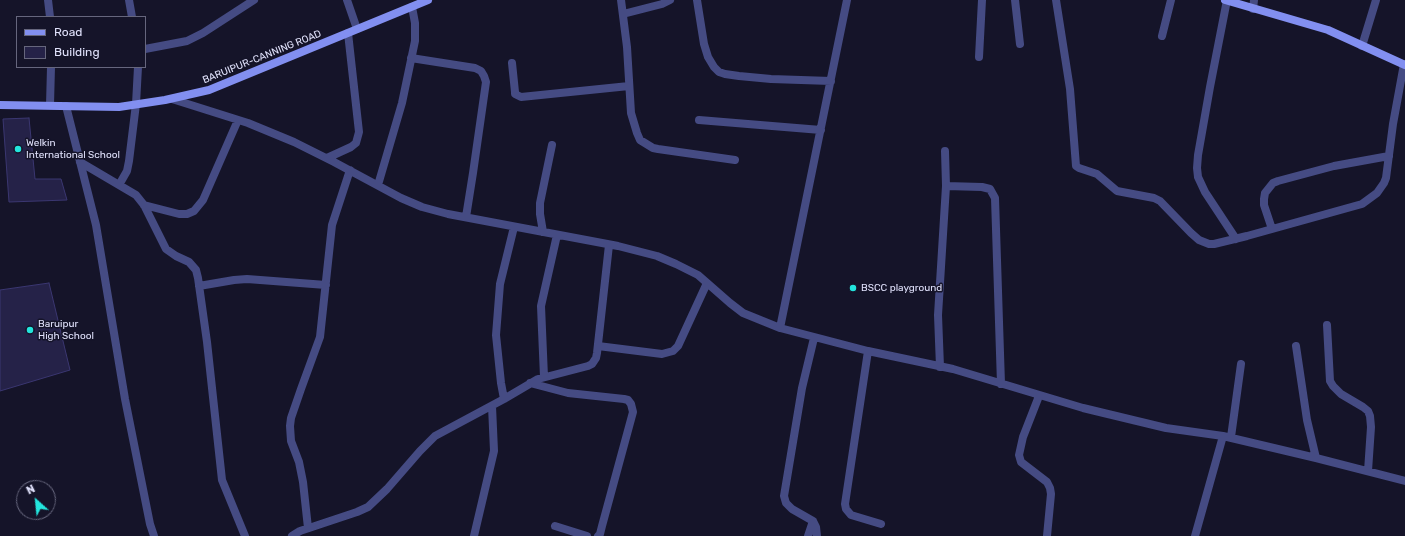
<!DOCTYPE html>
<html>
<head>
<meta charset="utf-8">
<style>
  body { margin:0 }
  #map { position:relative; width:1405px; height:536px; overflow:hidden; background:#151429; font-family:Rubik,sans-serif }
  canvas { display:block }
  .legend { position:absolute; left:16px; top:16px; width:130px; height:52px; box-sizing:border-box; background:#151429; border:1px solid #66667d; margin:0; padding:5px 7px; list-style:none; font-size:12px; color:#e0e1fb }
  .legend li { display:flex; align-items:center; gap:8px; height:20px }
  .legend b { width:20px; border:1px solid #66667d }
  .north { position:absolute; left:16px; top:480px; width:40px; height:40px; box-sizing:border-box; background:#151429; border:1px solid #66667d; border-radius:50%; rotate:333deg; font-size:11px; font-weight:700; line-height:16px; text-align:center; color:#e0e1fb }
  .north::after { content:''; display:block; margin:auto; width:14px; height:18px; background:#23e5dd; clip-path:polygon(50% 0,100% 100%,50% 72%,0 100%) }
</style>
</head>
<body>
<div id="map">
<canvas width="1405" height="536"></canvas>
<ul class="legend">
<li><b style="height:5px;background:#828ff0"></b>Road</li>
<li><b style="height:11px;background:#252248"></b>Building</li>
</ul>
<div class="north">N</div>
</div>
<script>
const g = document.querySelector('canvas').getContext('2d');
g.lineJoin = 'round';
function fill(path, color) {
  g.fillStyle = color;
  g.fill(path, 'evenodd');
}
function toPath(rows) {
  const path = new Path2D();
  for (const r of rows) {
    path.moveTo(r[0], r[1]);
    for (let i = 2; i < r.length; i += 2) path.lineTo(r[i], r[i + 1]);
  }
  return path;
}
function strokePath(path, color, width, dash) {
  g.strokeStyle = color;
  g.lineWidth = width;
  g.lineCap = dash ? 'butt' : 'round';
  g.setLineDash(dash || []);
  g.stroke(path);
}
function write(font, color, halo, rows, align = 'center') {
  g.font = font + ' Rubik,sans-serif';
  g.lineWidth = 3;
  g.setLineDash([]);
  g.textBaseline = 'middle';
  g.strokeStyle = halo;
  g.fillStyle = color;
  for (const [text, x, y, turn = 0] of rows) {
    g.save();
    g.translate(x, y);
    g.rotate((+turn || 0) * Math.PI / 180);
    g.textAlign = isNaN(turn) ? turn : align;
    if (halo) g.strokeText(text, 0, 0);
    g.fillText(text, 0, 0);
    g.restore();
  }
}
const building = toPath([
  [29,118,35,179,61,179,67,200,9,202,3,119,29,118],
  [49,283,70,370,0,391,0,290,49,283]
]);
fill(building, '#252248');
strokePath(building, '#3b3771', 1);
strokePath(toPath([
  [48,0,50,17],
  [129,0,132,17],
  [347,0,357,29],
  [621,0,627,47,631,113,637,133,640,140,653,148,658,149,735,160],
  [697,0,704,44,708,57,714,67,719,72,725,74,739,76,771,79,831,81],
  [1015,0,1020,44],
  [1056,0,1070,89,1076,166,1079,168,1097,174,1117,191,1154,198,1160,201,1191,233,1199,240,1209,244,1214,244,1247,236,1362,204,1377,193,1384,183,1386,178,1393,124,1404,64],
  [1227,0,1210,87,1198,155,1197,168,1198,177,1205,192,1236,239],
  [1253,9,1254,0],
  [623,14,662,4,670,0],
  [1162,36,1171,0],
  [1362,46,1376,0],
  [145,49,187,41,203,33,254,0],
  [979,57,982,0],
  [411,58,475,68,481,71,484,76,486,82,473,173,466,217],
  [512,63,515,92,515,94,521,97,629,86],
  [172,99,248,123,294,142,334,162,401,198,422,207,448,214,618,246,657,256,676,264,698,275,730,303,743,313,780,328,868,351,953,369,1083,408,1166,428,1223,436,1316,458,1405,481],
  [50,105,51,67],
  [66,106,96,225,125,399,150,524,154,536],
  [699,120,821,130],
  [327,158,351,147,356,143,359,132,348,33],
  [80,162,136,195,144,205,166,249,176,256,189,262,196,270,198,278,207,342,222,480,245,536],
  [119,185,127,171,129,161,136,104,138,67],
  [378,185,402,103,415,41,415,23,412,7],
  [946,186,982,187,990,189,995,198,1001,384],
  [144,205,179,214,187,214,194,211,203,200,238,120],
  [1272,229,1264,205,1264,199,1265,193,1273,183,1278,181,1334,166,1389,156],
  [543,232,540,214,540,203,552,145],
  [199,286,234,280,247,279,326,285],
  [1327,325,1330,381,1333,386,1341,394,1363,407,1368,411,1370,416,1371,427,1368,471],
  [780,328,847,0],
  [814,338,802,388,784,496,786,503,792,509,813,521,816,527,817,536],
  [598,346,662,354,673,351,678,346,707,283],
  [1296,346,1307,420,1316,458],
  [868,351,845,504,846,509,851,515,881,524],
  [940,367,938,315,946,186,945,151],
  [544,377,541,306,557,235],
  [530,383,568,393,624,399,628,400,631,404,633,412,602,526,600,534,598,536],
  [1039,396,1023,437,1019,455,1021,462,1047,482,1050,488,1051,494,1047,536],
  [504,399,501,383,496,335,500,284,514,227],
  [1231,437,1241,364],
  [555,526,587,536],
  [308,528,303,482,299,462,291,441,290,426,291,418,301,389,320,337,332,225,350,170],
  [292,536,300,531,357,512,368,507,387,489,420,451,435,436,504,399,538,379,588,366,592,364,596,358,597,353,609,245],
  [474,536,494,451,492,406],
  [808,536,813,521],
  [1195,536,1223,436]
]), '#454b83', 8);
strokePath(toPath([
  [1225,0,1328,30,1405,65],
  [0,105,119,107,165,100,209,90,428,0]
]), '#828ff0', 8);
for (const [x, y, r, color] of [
  [18,149,4,"#23e5dd"],
  [853,288,4,"#23e5dd"],
  [30,330,4,"#23e5dd"]
]) {
  const dot = new Path2D();
  dot.arc(x, y, r, 0, 2 * Math.PI);
  g.fillStyle = color;
  g.fill(dot);
  strokePath(dot, '#151429', 1.5);
}
write('10px', '#e0e1fb', '#151429', [
  ["BARUIPUR-CANNING ROAD",262,57,-22]
]);
write('10px', '#e0e1fb', '#151429', [
  ["Welkin",26,143],
  ["International School",26,155],
  ["BSCC playground",861,288],
  ["Baruipur",38,324],
  ["High School",38,336]
], 'left');
</script>
</body>
</html>
